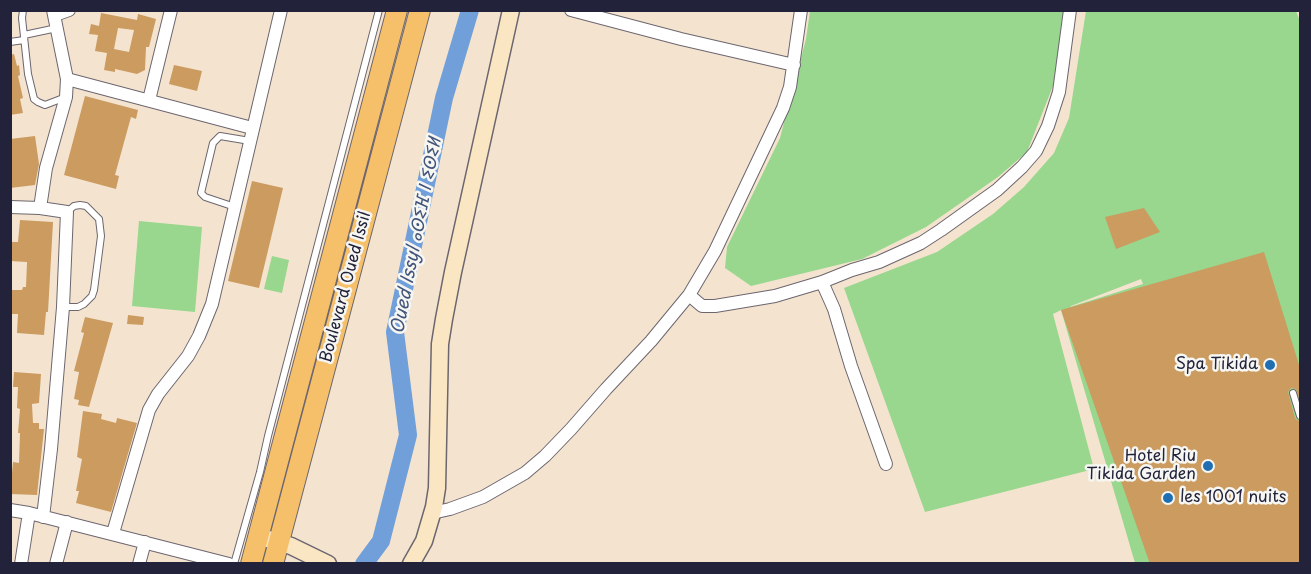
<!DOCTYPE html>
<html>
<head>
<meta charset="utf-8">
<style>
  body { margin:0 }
  #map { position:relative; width:1311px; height:574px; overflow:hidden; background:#f4e4cf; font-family:"Playpen Sans",sans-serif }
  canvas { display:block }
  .frame { position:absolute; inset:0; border:12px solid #22223b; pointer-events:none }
</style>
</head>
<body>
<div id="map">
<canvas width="1311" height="574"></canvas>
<div class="frame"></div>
</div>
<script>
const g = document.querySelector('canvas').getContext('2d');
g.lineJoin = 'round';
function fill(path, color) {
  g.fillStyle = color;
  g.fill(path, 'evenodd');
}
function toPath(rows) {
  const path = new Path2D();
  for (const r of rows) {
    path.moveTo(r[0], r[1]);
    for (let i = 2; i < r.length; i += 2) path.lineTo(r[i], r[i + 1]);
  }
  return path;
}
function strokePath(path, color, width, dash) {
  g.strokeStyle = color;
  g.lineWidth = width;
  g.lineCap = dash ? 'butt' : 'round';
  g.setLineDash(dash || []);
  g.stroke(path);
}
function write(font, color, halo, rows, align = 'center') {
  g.font = font + ' "Playpen Sans","Noto Sans Tifinagh",sans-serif';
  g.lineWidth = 5;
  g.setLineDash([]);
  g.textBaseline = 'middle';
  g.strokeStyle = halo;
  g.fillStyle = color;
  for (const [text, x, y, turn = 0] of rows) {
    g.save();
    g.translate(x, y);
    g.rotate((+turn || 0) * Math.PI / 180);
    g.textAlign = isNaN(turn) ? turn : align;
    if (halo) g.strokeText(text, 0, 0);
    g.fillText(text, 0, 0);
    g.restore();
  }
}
fill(toPath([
  [810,11,1064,11,1053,86,1027,152,998,177,926,227,862,259,751,286,725,268,727,247,780,138,806,39],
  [1086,11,1296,11,1300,21,1300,563,1135,563,1061,310,1053,314,1094,469,925,512,844,288,937,252,993,214,1024,187,1054,153,1069,118],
  [1141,279,1143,284,1070,307,1071,306],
  [139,221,202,227,195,312,132,306],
  [272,256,289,260,282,293,264,289]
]), '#98d78d');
strokePath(toPath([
  [364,564,381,541,408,435,395,332,444,98,470,10]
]), '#719fda', 18);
fill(toPath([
  [101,13,137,20,138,14,156,19,149,47,146,47,145,70,137,74,115,69,115,72,104,70,107,53,95,51,98,35,89,34,91,24,99,26],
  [118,28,134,30,129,52,114,49],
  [14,54,17,66,19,65,20,75,18,76,23,98,20,99,23,113,10,115,10,55],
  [174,65,202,71,197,91,169,84],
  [85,96,138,110,136,119,131,117,115,175,119,176,116,189,64,175],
  [35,136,39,164,35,185,10,188,10,139],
  [252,181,283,188,259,288,228,281],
  [1144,208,1160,232,1116,249,1105,217],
  [20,220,53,222,48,312,46,312,44,335,17,333,18,314,10,314,10,290,22,290,23,287,26,287,27,262,10,261,10,242,18,242],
  [1264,252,1300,368,1300,400,1296,389,1291,388,1288,392,1295,418,1297,420,1300,421,1300,564,1150,564,1061,310],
  [128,315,144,317,143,325,127,324],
  [85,317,113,323,89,407,78,405,79,400,74,399,79,372,74,371,84,333,81,332],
  [14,372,41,374,39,403,32,404,33,423,39,423,39,429,44,429,37,495,10,494,10,473,12,473,13,462,19,463,20,433,18,433,20,409,17,408,18,387,13,387],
  [83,411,102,414,101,419,116,423,117,418,137,423,111,512,76,503,79,491,76,491,82,459,77,457]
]), '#cb9b60');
const lane = toPath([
  [23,10,22,18,28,74,34,99,38,102,45,105,66,97],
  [24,35,57,28],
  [10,42,24,40],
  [235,207,205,197,201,193,213,143,220,136,250,141],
  [63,307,78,307,84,304,92,296,94,290,101,236,99,219,86,206,80,205,74,206,67,212],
  [1293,393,1300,416],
  [234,564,260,472,268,436,379,10]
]);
const street = toPath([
  [571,10,681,39,794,65],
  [55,15,69,10],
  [67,79,252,128],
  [149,100,171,10],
  [10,207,40,208,67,212,63,307,51,449,43,517],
  [40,208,46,168,66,97,67,79,53,10],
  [822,282,834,309,851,366,886,464],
  [689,295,702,306,715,306,775,296,822,282,852,270,879,262,921,243,941,230,997,190,1022,167,1036,151,1048,126,1059,92,1070,10],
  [10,510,29,513,229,564],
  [432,513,450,509,483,497,525,473,545,456,571,429,606,389,651,341,689,295,715,251,783,108,790,87,801,10],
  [113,533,149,410,158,394,188,356,199,336,212,304,281,10],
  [21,564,29,513],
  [56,564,67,522],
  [139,564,145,542]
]);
const secondary = toPath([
  [268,539,291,546,328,564],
  [411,564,424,541,434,507,437,488,440,344,444,319,453,272,511,10]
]);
const primary = toPath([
  [251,564,397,10],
  [273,564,420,10]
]);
strokePath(lane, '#6c666f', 8);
strokePath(street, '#6c666f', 14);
strokePath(secondary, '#6c666f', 19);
strokePath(primary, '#6c666f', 22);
strokePath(lane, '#fff', 6);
strokePath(street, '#fff', 12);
strokePath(secondary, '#fbe6c4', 16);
strokePath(primary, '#f6c06b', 20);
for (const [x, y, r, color] of [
  [1270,365,6,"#1f6fb2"],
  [1208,466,6,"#1f6fb2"],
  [1168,498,6,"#1f6fb2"]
]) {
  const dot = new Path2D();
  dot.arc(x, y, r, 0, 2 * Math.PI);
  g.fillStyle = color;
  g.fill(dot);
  strokePath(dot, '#f6f6f2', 2);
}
write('16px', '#22223b', '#f6f6f2', [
  ["Boulevard Oued Issil",346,287,-75]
]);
write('16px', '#22223b', '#f6f6f2', [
  ["Spa Tikida",1258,365],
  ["Hotel Riu",1196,457],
  ["Tikida Garden",1196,475],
  ["les 1001 nuits",1180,498,"left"]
], 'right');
write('italic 18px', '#42547b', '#f6f6f2', [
  ["Oued Issyl ⴰⵙⵉⴼ ⵏ ⵉⵙⵉⵍ",417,236,-79]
]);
</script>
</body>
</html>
